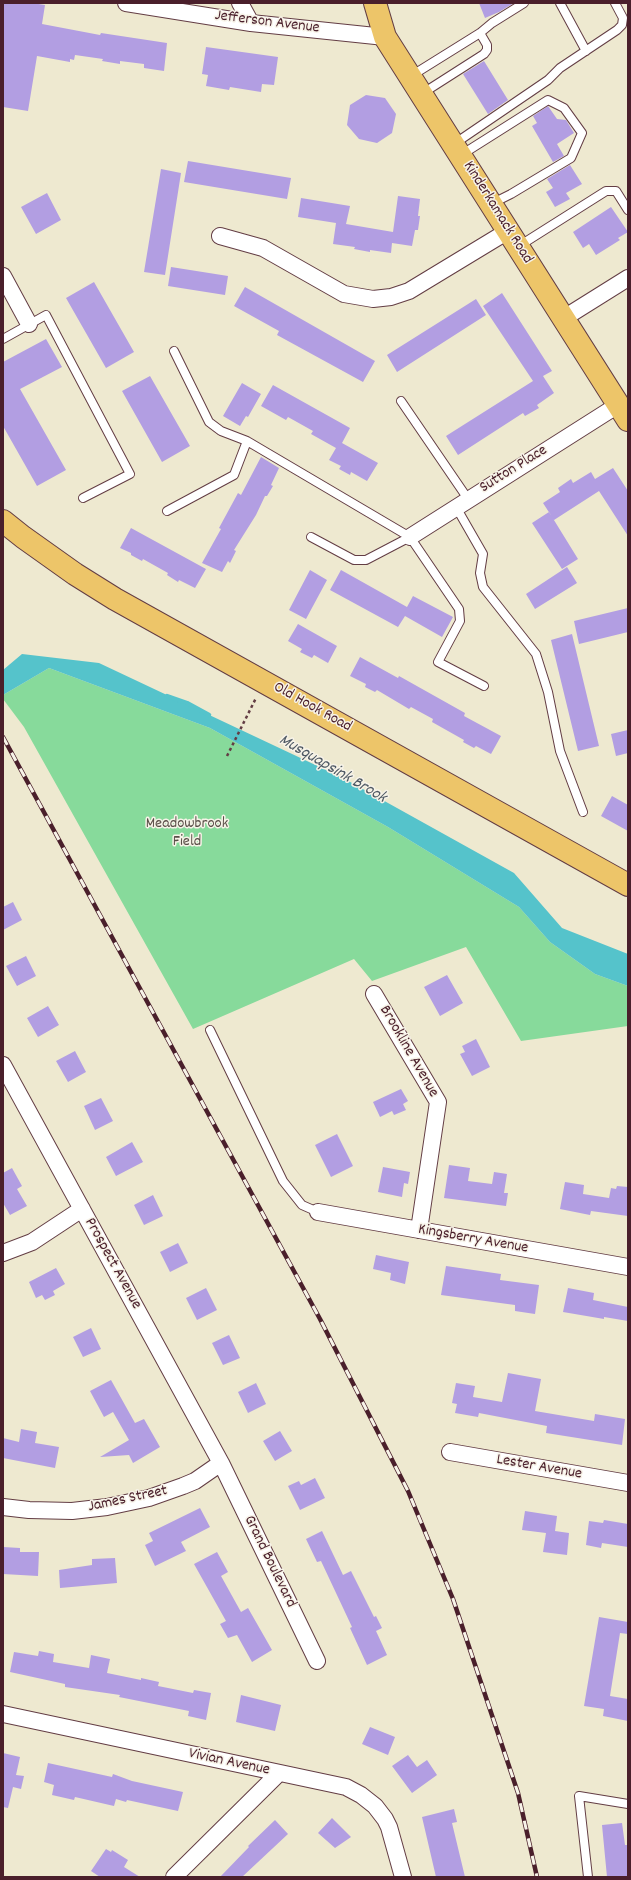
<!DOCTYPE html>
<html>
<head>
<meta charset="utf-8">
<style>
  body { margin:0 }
  #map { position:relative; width:631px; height:1880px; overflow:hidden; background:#eee9d0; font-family:Dekko,sans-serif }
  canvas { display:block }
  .frame { position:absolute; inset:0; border:4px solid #4a1f2b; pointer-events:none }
</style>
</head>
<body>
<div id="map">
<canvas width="631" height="1880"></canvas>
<div class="frame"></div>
</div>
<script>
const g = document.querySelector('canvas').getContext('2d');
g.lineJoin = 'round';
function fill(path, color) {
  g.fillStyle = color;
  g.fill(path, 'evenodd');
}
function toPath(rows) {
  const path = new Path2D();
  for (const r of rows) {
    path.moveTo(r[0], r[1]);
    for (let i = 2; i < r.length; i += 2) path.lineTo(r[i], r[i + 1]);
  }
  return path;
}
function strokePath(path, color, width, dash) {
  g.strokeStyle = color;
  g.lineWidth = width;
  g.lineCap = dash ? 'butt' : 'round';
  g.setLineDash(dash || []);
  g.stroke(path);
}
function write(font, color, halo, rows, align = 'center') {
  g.font = font + ' Dekko,sans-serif';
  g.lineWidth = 3;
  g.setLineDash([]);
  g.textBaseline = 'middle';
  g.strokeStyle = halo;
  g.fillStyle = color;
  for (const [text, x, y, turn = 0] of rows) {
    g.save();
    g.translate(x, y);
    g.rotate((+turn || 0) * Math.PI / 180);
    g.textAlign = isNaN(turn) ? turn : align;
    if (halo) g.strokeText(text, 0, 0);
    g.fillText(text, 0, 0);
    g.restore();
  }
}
fill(toPath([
  [49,668,210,728,388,827,519,907,550,942,595,974,628,986,628,1026,521,1041,466,947,372,981,354,959,193,1029,24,727,3,699,3,695]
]), '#87da9b');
fill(toPath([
  [22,654,99,663,343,778,514,873,562,928,628,954,628,986,595,974,550,942,519,907,388,827,210,728,49,668,3,695,3,670]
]), '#55c3cb');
strokePath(toPath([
  [167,696,187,703,209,715]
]), '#55c3cb', 4.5);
fill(toPath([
  [3,3,32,3,45,5,42,24,100,35,101,33,167,43,164,71,144,68,144,64,120,61,120,64,102,61,103,59,75,55,74,60,70,59,70,62,37,56,28,111,3,107],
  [479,3,514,3,499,12,485,18],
  [206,47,278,57,274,85,262,84,261,92,230,87,229,90,206,86,208,75,202,74],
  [484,61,508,100,488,114,463,74],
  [366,95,385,98,396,114,392,133,377,143,359,139,347,125,350,105],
  [548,106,557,119,566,120,574,133,557,144,564,156,553,162,532,126,537,123,533,116],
  [188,161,291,178,287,199,184,182],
  [570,165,582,184,566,193,570,199,555,207,546,192,553,188,547,179],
  [161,169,181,173,165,275,144,272],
  [47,193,61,220,36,234,21,207],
  [398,196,420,199,418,216,420,216,418,230,415,230,412,246,392,243,391,253,370,250,370,252,354,249,355,247,333,244,336,223,298,217,301,198,350,206,346,224,393,232],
  [611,207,628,232,618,238,620,240,596,255,589,244,583,248,573,232],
  [171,267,228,276,225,295,168,286],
  [94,282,134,352,106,368,66,298],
  [245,287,375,361,363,382,277,335,279,331,234,306],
  [502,293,552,371,543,376,554,393,537,405,539,408,525,416,523,413,458,455,446,436,533,381,483,306],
  [476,299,486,315,397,372,387,355],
  [46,339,62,367,20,389,66,470,37,486,3,426,3,362],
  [150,376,190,446,162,462,122,391],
  [242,383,261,394,248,417,246,416,240,426,223,416],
  [273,385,350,428,342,443,378,463,367,481,351,472,350,475,339,469,341,466,329,460,336,448,311,434,313,431,288,417,286,420,261,406],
  [261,457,279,468,271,485,273,486,267,496,265,496,256,515,234,550,236,551,230,563,228,561,222,572,202,563,221,529,219,528,238,493,241,495],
  [613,468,628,491,628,536,599,491,554,520,543,503,560,492,558,488,571,479,573,483,591,472,595,479],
  [549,512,578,559,562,569,532,523],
  [131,528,206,569,195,588,179,580,178,582,167,575,168,573,143,559,142,561,131,555,131,553,120,548],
  [567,567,577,583,535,609,526,594],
  [310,570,327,580,306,619,289,610],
  [341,570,407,607,413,596,453,617,442,637,405,616,398,627,330,590],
  [628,608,628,632,579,644,574,621],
  [298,624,337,646,328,663,314,655,312,658,300,652,302,649,288,641],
  [572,634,599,746,578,751,551,640],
  [360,657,398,678,399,676,465,713,464,716,501,736,491,754,476,746,474,748,463,742,464,740,432,722,433,719,411,707,409,709,377,690,375,692,365,687,366,684,350,676],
  [628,730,628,753,616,756,611,734],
  [612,796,628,805,628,831,601,816],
  [13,902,22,920,3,930,3,907],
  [26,956,36,976,17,986,6,966],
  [447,975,463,1003,440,1016,424,987],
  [48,1006,59,1025,38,1037,27,1018],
  [476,1039,490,1067,472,1076,460,1054,465,1052,462,1046],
  [75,1051,86,1072,68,1082,56,1061],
  [401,1089,408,1101,403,1104,406,1110,394,1115,392,1111,380,1117,373,1102],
  [101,1098,113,1121,95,1130,84,1106],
  [337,1134,353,1166,331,1177,315,1145],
  [132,1142,143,1162,116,1176,106,1157],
  [449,1165,470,1168,468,1181,492,1184,494,1172,507,1174,504,1193,508,1193,506,1206,444,1198],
  [383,1167,410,1172,408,1184,404,1183,402,1197,378,1192],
  [12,1168,22,1186,17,1189,27,1206,10,1215,3,1203,3,1173],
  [565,1182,584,1185,583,1194,609,1198,611,1188,616,1189,617,1186,628,1187,628,1216,591,1211,590,1215,560,1209],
  [153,1195,163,1216,144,1225,134,1205],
  [178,1243,188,1263,170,1272,160,1252],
  [376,1255,409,1262,405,1284,390,1280,391,1273,373,1269],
  [446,1266,501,1274,500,1280,539,1285,535,1314,515,1311,515,1305,441,1295],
  [56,1268,65,1284,53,1291,55,1295,45,1300,42,1295,36,1298,29,1282],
  [206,1288,217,1310,197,1320,186,1298],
  [568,1288,594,1293,593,1300,628,1307,628,1321,604,1317,604,1319,563,1312],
  [91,1328,101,1349,83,1357,73,1337],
  [229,1335,240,1358,223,1365,212,1343],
  [508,1373,541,1379,535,1411,594,1421,595,1414,625,1419,622,1445,546,1433,547,1426,479,1413,478,1417,455,1413,457,1404,452,1403,456,1383,475,1386,473,1397,502,1402],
  [111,1380,135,1423,144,1419,160,1447,133,1463,129,1455,100,1457,129,1440,113,1412,104,1417,90,1391],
  [256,1383,266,1404,248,1413,238,1392],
  [21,1429,37,1432,35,1443,59,1447,55,1468,3,1458,3,1438,19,1442],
  [280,1431,292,1451,275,1461,263,1441],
  [315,1478,325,1498,300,1510,288,1486,299,1481,301,1485],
  [200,1508,210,1527,181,1542,186,1551,155,1566,145,1545,153,1541,149,1533],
  [525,1511,557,1516,555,1531,569,1533,567,1555,543,1552,546,1533,522,1530],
  [604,1520,628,1524,628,1547,602,1543,601,1548,586,1545,589,1521,603,1523],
  [322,1531,343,1575,351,1571,374,1617,376,1616,382,1628,376,1631,387,1655,367,1665,350,1628,352,1627,321,1561,317,1562,306,1539],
  [3,1547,20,1548,20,1552,39,1552,38,1576,3,1574],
  [217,1552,228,1572,221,1576,241,1612,248,1608,272,1650,252,1662,237,1635,228,1638,220,1624,226,1621,194,1564],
  [115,1558,117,1583,60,1588,59,1570,92,1565,92,1559],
  [599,1617,628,1622,628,1634,620,1633,610,1696,628,1699,628,1721,603,1716,604,1709,584,1706],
  [39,1651,54,1654,53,1662,89,1668,91,1655,110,1659,107,1673,141,1680,141,1678,159,1682,158,1686,193,1693,194,1690,211,1693,206,1720,188,1716,189,1711,119,1697,120,1695,65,1687,65,1684,10,1672,14,1652,38,1656],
  [241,1695,281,1705,275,1731,236,1722],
  [370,1727,395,1737,388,1755,362,1744],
  [3,1753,20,1757,16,1775,24,1776,21,1789,13,1787,8,1808,3,1807],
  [408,1755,417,1767,427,1760,437,1775,412,1793,392,1766],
  [48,1763,112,1777,113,1774,132,1781,183,1792,178,1811,127,1800,126,1802,116,1799,114,1806,75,1797,74,1800,52,1795,54,1785,44,1782],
  [454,1809,457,1822,452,1823,465,1877,436,1877,422,1817],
  [332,1818,351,1837,335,1848,318,1833],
  [275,1820,288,1834,242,1877,220,1877,249,1847,248,1846],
  [622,1823,625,1845,628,1845,628,1877,607,1877,602,1825],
  [106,1849,111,1852,112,1850,128,1860,124,1867,140,1877,100,1877,91,1871]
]), '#b29ee2');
const service = toPath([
  [560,3,586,51],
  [411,76,480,33,492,23,524,3],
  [423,93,484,54,487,50,487,45,480,33],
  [454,144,548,80,560,68,617,30,622,25,623,18,615,3],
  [461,155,548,100,564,108,582,133,571,158,511,194,491,204],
  [519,246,606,191,616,191,628,210],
  [3,339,46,315,130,474,83,498],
  [174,351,209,422,221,431,247,441,410,537,459,609,460,621,438,662,484,686],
  [401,401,468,499],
  [456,507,483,554,480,573,483,587,536,654,548,692,560,751,583,812],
  [167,511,234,475,247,441],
  [311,537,354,560,366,560,410,537],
  [210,1030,283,1181,302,1205,318,1212],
  [588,1877,579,1796,628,1804]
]);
const minor = toPath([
  [126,3,251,23,385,37],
  [240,3,251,23],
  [220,236,263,248,344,294,373,299,391,297,409,291,508,231],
  [3,276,29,324],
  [564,318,628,278],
  [410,537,618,405],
  [374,994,438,1102,419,1230],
  [3,1065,221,1463,317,1661],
  [318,1212,628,1267],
  [3,1253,32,1242,82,1209],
  [450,1452,628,1483],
  [3,1507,29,1510,72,1511,107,1507,149,1498,183,1486,195,1481,221,1463],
  [3,1714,346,1787,361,1795,375,1806,385,1819,389,1827,403,1877],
  [174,1877,279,1773]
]);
const primary = toPath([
  [375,3,385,37,628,420],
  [3,521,23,537,75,574,115,599,628,885]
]);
strokePath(service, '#633d44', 10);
strokePath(minor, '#633d44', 18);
strokePath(primary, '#633d44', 24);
strokePath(toPath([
  [227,756,256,698]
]), '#633d44', 2.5, [3, 3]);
strokePath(service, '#fff', 8);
strokePath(minor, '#fff', 16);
strokePath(primary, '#edc569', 22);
const rail = toPath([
  [3,737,320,1319,408,1491,453,1599,518,1793,537,1877]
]);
strokePath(rail, '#4a1f2b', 4.5);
strokePath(rail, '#f7f3e8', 3, [9]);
write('16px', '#4a1f2b', '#f7f3e8', [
  ["Jefferson Avenue",267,23,7],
  ["Kinderkamack Road",497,213,58],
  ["Sutton Place",514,470,-32],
  ["Old Hook Road",312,708,29],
  ["Brookline Avenue",408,1052,60],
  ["Kingsberry Avenue",473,1240,10],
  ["Prospect Avenue",112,1264,61],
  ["Lester Avenue",539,1468,10],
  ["James Street",128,1500,-12],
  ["Grand Boulevard",269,1562,64],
  ["Vivian Avenue",229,1763,12]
]);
write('16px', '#594e47', '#f7f3e8', [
  ["Meadowbrook",187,825],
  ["Field",187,843]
]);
write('italic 17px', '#4e5863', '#f7f3e8', [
  ["Musquapsink Brook",332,770,30]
]);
</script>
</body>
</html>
